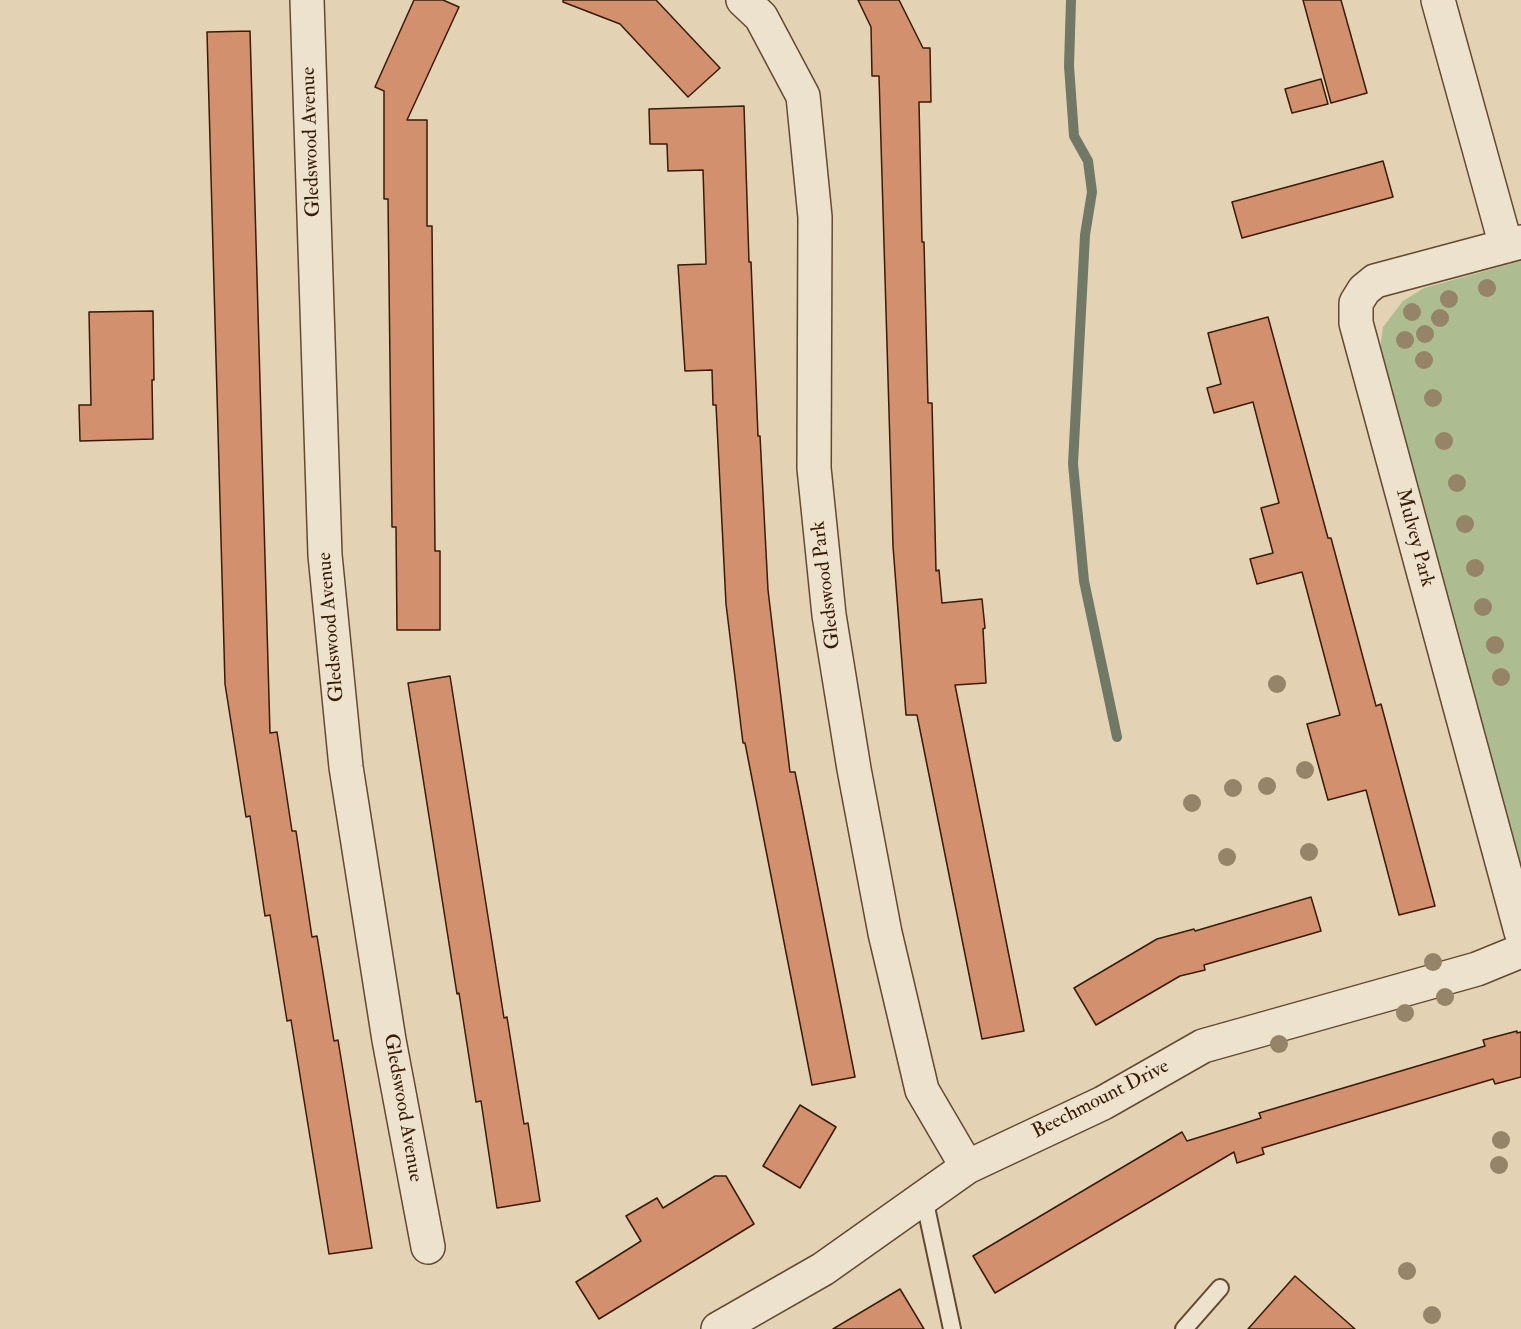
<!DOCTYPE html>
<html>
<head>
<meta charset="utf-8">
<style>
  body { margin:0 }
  canvas { display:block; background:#e3d2b3 }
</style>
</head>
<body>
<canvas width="1521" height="1329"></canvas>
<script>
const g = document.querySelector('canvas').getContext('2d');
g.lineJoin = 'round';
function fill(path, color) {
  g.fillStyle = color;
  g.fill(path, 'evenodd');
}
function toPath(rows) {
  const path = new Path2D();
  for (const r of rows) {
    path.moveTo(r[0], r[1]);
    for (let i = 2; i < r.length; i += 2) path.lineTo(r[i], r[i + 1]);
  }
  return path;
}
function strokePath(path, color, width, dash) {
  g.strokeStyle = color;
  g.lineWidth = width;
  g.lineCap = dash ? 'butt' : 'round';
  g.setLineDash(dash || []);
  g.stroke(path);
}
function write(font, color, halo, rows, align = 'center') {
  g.font = font + ' "IM FELL Double Pica",serif';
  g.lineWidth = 6;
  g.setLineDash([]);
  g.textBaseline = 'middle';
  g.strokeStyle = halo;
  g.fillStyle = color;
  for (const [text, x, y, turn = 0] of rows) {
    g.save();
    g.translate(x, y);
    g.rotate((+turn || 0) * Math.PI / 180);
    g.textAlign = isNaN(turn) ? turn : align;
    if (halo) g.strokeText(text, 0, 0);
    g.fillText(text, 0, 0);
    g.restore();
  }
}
fill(toPath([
  [1521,261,1521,874,1379,357,1383,327,1403,301,1424,288]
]), '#aebd91');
strokePath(toPath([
  [1071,0,1069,66,1074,136,1088,161,1092,192,1085,235,1073,464,1084,581,1117,737]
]), '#717966', 10);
const building = toPath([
  [414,0,443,0,459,7,407,120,427,120,427,226,432,226,435,551,440,551,440,630,397,630,396,527,392,527,388,199,384,199,384,91,375,87,414,0],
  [563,0,656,0,720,68,688,97,620,24,563,2,563,0],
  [858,0,899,0,923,48,930,48,931,102,919,102,922,242,924,242,928,403,932,403,936,571,939,570,942,603,982,599,985,628,983,629,986,683,955,685,1024,1031,982,1039,917,715,906,715,893,546,879,76,872,76,871,27,858,0],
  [1303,0,1341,0,1367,93,1331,103,1303,0],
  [250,31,270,733,277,732,292,831,296,831,312,937,317,936,334,1041,338,1040,372,1248,329,1254,291,1020,287,1021,270,915,265,916,250,816,246,817,225,684,207,32,250,31],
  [1321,79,1328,104,1292,113,1285,89,1321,79],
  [744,106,749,262,751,262,758,436,760,436,768,590,773,632,790,772,795,772,855,1077,812,1085,745,743,743,743,726,604,716,405,713,405,712,370,685,371,678,265,706,264,703,170,668,171,667,144,650,144,649,109,744,106],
  [1383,161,1393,197,1242,238,1232,202,1383,161],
  [153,311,154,380,152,380,153,439,80,441,79,405,91,405,89,312,153,311],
  [1268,317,1328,538,1331,538,1376,706,1381,704,1435,906,1399,915,1366,790,1328,800,1307,724,1340,715,1302,572,1257,584,1250,559,1273,553,1261,508,1279,503,1253,402,1214,413,1207,388,1221,384,1208,333,1268,317],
  [450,676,504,1018,507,1017,524,1124,528,1123,540,1201,497,1208,481,1101,476,1102,459,993,457,994,408,683,450,676],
  [1311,897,1321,931,1204,965,1205,970,1180,976,1096,1025,1074,988,1157,939,1194,929,1195,931,1311,897],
  [1517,1031,1517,1033,1521,1032,1521,1077,1495,1084,1493,1079,1262,1148,1264,1154,1237,1163,1234,1152,995,1293,973,1256,1182,1132,1187,1141,1261,1118,1259,1113,1485,1046,1483,1040,1517,1031],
  [800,1105,836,1127,800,1188,763,1166,800,1105],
  [715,1176,726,1176,754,1224,599,1319,576,1282,641,1241,626,1216,657,1198,663,1208,715,1176],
  [1295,1276,1355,1329,1248,1329,1295,1276],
  [900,1289,924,1329,833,1329,900,1289]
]);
fill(building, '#d2906e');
strokePath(building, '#391b06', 1.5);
const service = toPath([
  [924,1198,952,1329],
  [1184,1329,1220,1288]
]);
const minor = toPath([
  [307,0,325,555,346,767,389,1040,428,1247],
  [743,0,761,17,803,96,815,217,814,468,829,615,854,769,885,933,922,1090,967,1167],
  [1438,0,1506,246],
  [1521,242,1375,281,1364,290,1356,303,1356,323,1521,932],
  [718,1329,823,1269,967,1167,1103,1103,1203,1046,1477,969,1521,951]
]);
strokePath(service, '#644931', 20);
strokePath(minor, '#644931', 36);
strokePath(service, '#ede2ce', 16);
strokePath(minor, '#ede2ce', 33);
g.fillStyle = '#958467';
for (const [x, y] of [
  [1487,288],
  [1449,299],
  [1412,312],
  [1440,318],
  [1425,334],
  [1405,340],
  [1424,360],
  [1433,398],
  [1444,441],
  [1457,483],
  [1465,524],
  [1475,568],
  [1483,607],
  [1495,645],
  [1501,677],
  [1277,684],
  [1305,770],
  [1267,786],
  [1233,788],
  [1192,803],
  [1309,852],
  [1227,857],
  [1433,962],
  [1445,997],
  [1405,1013],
  [1279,1044],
  [1501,1140],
  [1499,1165],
  [1407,1271],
  [1432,1315]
]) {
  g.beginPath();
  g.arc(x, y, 9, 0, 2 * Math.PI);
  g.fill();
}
write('20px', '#391b06', '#ede2ce', [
  ["Gledswood Avenue",312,142,-92],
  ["Mulvey Park",1414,538,75],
  ["Gledswood Park",827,585,-97],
  ["Gledswood Avenue",332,627,-95],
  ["Beechmount Drive",1101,1100,-27],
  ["Gledswood Avenue",402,1108,80]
]);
</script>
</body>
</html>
